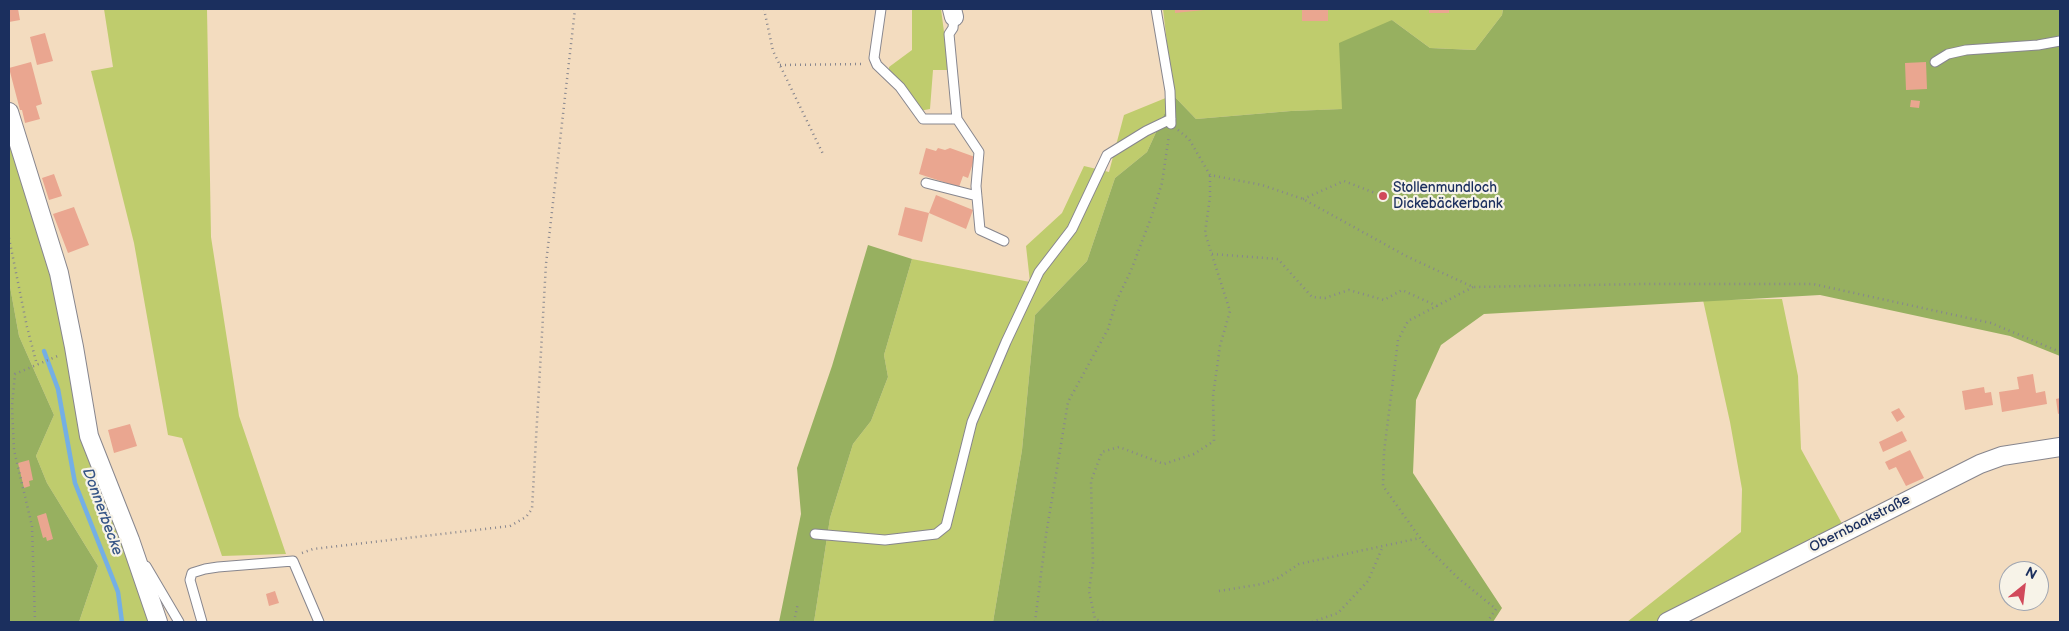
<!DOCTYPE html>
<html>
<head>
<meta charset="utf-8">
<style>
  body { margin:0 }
  #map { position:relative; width:2069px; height:631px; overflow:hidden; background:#f3dcbf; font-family:"Balsamiq Sans",sans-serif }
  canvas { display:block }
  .frame { position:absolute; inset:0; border:10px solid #1b2f5e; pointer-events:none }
  .north { position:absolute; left:1999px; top:561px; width:50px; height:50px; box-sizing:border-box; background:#f7f3e8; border:1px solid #9fa5b1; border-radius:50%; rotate:29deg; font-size:14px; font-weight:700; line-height:20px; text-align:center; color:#1b2f5e }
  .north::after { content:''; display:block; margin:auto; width:18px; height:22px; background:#d1495b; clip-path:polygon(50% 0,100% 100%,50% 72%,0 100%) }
</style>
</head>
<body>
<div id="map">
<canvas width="2069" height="631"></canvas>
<div class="frame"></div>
<div class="north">N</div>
</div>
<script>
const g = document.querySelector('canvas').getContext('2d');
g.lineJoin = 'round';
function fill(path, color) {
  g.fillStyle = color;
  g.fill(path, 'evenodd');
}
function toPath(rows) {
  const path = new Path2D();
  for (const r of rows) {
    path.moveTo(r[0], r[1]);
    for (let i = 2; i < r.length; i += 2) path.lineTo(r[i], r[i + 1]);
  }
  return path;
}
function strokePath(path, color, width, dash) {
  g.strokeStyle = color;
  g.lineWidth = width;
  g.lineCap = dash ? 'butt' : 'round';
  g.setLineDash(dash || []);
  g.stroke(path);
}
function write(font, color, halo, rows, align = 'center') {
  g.font = font + ' "Balsamiq Sans",sans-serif';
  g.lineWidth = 4.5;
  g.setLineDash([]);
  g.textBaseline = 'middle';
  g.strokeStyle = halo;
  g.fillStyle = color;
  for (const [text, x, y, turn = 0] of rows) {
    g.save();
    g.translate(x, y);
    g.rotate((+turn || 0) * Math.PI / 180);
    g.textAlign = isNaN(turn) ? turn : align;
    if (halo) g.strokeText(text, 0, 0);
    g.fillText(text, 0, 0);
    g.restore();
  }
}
fill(toPath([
  [104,9,207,9,211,237,239,416,286,554,222,556,182,438,168,435,134,243,91,71,113,67],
  [912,9,941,9,949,70,933,70,930,109,919,111,889,72,889,67,912,50],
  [1163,9,1503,9,1502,15,1475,50,1430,48,1392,20,1343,109,1291,111,1196,119,1173,95,1147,152,1115,178,1087,261,1035,315,1022,450,993,622,814,622,830,518,853,444,871,421,888,377,884,355,912,259,1030,282,1026,246,1062,213,1084,166,1109,172,1124,115,1173,95],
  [9,125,33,201,69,344,153,622,79,622,98,566,47,483,36,456,54,415,19,336,9,281],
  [1782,299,1798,376,1801,449,1845,529,1658,622,1627,622,1741,532,1742,489,1730,422,1703,300]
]), '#bfcc6d');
fill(toPath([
  [1503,9,2060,9,2060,356,2010,336,1820,295,1484,314,1441,345,1416,400,1413,473,1502,608,1493,622,993,622,1022,450,1035,315,1087,261,1115,178,1147,152,1173,95,1196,119,1291,111,1342,109,1339,43,1392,20,1430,48,1475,50,1502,15],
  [868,245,912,259,884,355,888,377,871,421,853,444,830,518,814,622,779,622,801,514,797,468,832,366],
  [9,281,19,336,54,415,36,456,47,483,98,566,79,622,9,622]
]), '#97b060');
strokePath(toPath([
  [44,351,58,389,75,483,118,592,122,622]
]), '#74afe5', 4.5);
fill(toPath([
  [9,9,18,9,20,20,9,22],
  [1175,9,1204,9,1204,10,1175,13],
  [1302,9,1328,9,1328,21,1302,21],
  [1429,9,1449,9,1449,13,1429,13],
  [45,33,53,61,37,65,30,37],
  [31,62,42,104,36,106,40,119,25,123,22,110,20,110,9,68],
  [1926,62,1927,89,1906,90,1905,63],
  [1911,100,1920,101,1919,108,1910,107],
  [926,148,936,151,938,148,945,150,950,148,975,157,968,178,963,176,959,187,919,174],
  [54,174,62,196,49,200,42,178],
  [936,195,973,210,966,229,929,213],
  [74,207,89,245,68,253,53,214],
  [905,207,929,213,922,242,898,235],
  [2033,374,2036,393,2045,391,2047,404,2002,412,1999,392,2019,389,2017,377],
  [1984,387,1985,393,1991,392,1993,405,1965,410,1962,391],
  [2060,398,2060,413,2058,414,2056,399],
  [1899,408,1905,417,1897,422,1891,412],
  [130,424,137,446,114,453,108,430],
  [1902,431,1907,441,1883,452,1879,442],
  [1910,450,1924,478,1906,486,1896,467,1889,470,1885,462],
  [29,460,33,480,29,481,30,486,24,488,18,463],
  [46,513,53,539,47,541,46,537,43,538,37,516],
  [275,591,279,603,269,606,266,594]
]), '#eaa690');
const lane = toPath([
  [881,9,874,58,877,65,900,87,923,119,957,119],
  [1156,9,1170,91,1171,124],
  [954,17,953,28,949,34,957,119,979,152,976,186,980,230,1004,241],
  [1935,62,1948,54,1966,50,2038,45,2060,41],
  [926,183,977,196],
  [815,534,885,540,936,534,946,526,972,422,1006,342,1039,272,1072,229,1107,155,1146,131,1171,119],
  [146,566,179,622],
  [202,622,190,580,192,573,205,569,218,567,293,561,319,622]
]);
const street = toPath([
  [952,9,954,17],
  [9,112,59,273,74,347,89,436,130,540,158,622],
  [1667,622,1980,464,2002,456,2060,447]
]);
strokePath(lane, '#87868e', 11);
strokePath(street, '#87868e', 20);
strokePath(toPath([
  [764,9,773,51,823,154],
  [780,65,865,64],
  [1178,130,1189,139,1210,175,1262,185,1303,199,1408,257,1473,287,1645,284,1813,284,1991,323,2060,352],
  [1303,199,1344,181,1375,193],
  [9,238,27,327,37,365],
  [1212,254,1278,259,1312,297,1325,298,1349,290,1384,300,1402,290,1437,306],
  [1473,287,1408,321,1398,340,1384,452,1383,486,1425,545,1458,578,1496,609,1487,622],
  [302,553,313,549,510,526,526,517,532,509,546,264,575,9],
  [1219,591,1262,584,1278,578,1299,564,1420,538],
  [35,622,32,526,14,450,12,406,15,374,60,355],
  [794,622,798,603],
  [1035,622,1046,535,1068,402,1108,329,1116,302,1132,268,1152,215,1162,183,1169,135],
  [1103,622,1095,619,1089,591,1093,563,1091,481,1102,452,1119,447,1164,464,1194,454,1214,441,1213,396,1220,346,1230,311,1205,233,1210,197,1210,175],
  [1312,622,1338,613,1368,581,1383,546]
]), '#87868e', 2.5, [1, 4]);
strokePath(lane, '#fff', 9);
strokePath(street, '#fff', 18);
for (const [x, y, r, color] of [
  [1383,196,5,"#d1495b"]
]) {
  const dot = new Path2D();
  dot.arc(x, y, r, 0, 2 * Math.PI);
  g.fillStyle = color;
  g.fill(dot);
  strokePath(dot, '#f7f3e8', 2);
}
write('14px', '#1b2f5e', '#f7f3e8', [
  ["Stollenmundloch",1393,188],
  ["Dickebäckerbank",1393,204]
], 'left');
write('14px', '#1b2f5e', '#f7f3e8', [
  ["Obernbaakstraße",1860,524,-27]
]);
write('italic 15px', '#365586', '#f7f3e8', [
  ["Donnerbecke",102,512,70]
]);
</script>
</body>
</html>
